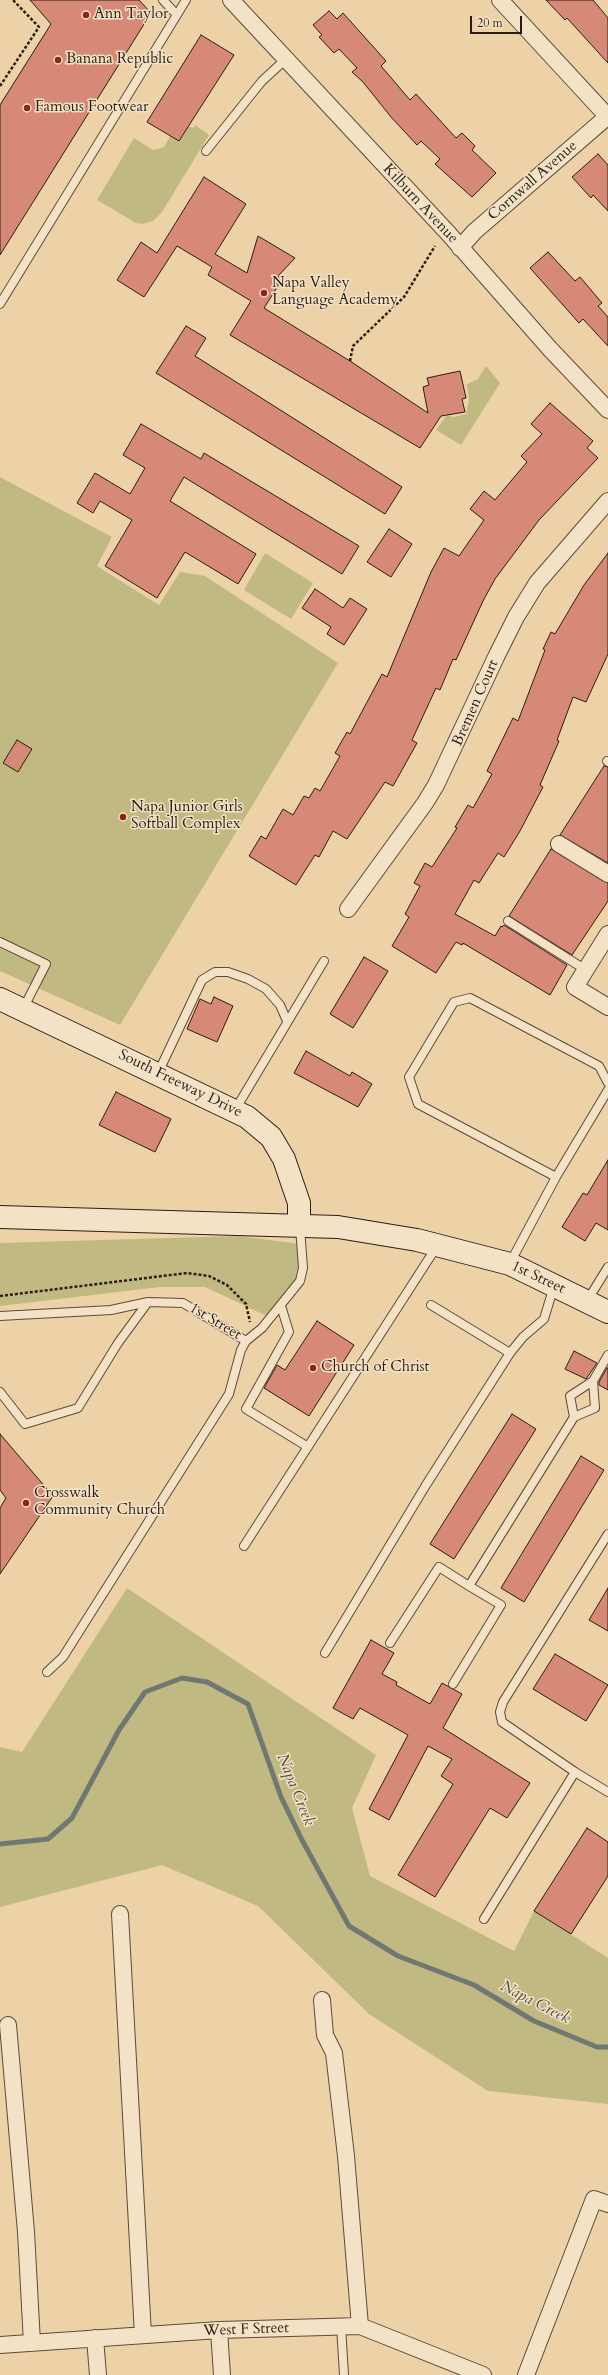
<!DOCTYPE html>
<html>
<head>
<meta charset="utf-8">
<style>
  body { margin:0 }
  #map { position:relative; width:608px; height:2375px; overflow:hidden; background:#eed2a7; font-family:Cardo,serif }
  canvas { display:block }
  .scale { position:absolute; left:470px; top:16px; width:52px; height:18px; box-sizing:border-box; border:2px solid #2b1d15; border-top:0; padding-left:5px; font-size:12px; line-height:14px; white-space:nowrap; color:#2b1d15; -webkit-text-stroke:3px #f4e2c6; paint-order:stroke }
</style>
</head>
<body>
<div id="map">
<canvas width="608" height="2375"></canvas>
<div class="scale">20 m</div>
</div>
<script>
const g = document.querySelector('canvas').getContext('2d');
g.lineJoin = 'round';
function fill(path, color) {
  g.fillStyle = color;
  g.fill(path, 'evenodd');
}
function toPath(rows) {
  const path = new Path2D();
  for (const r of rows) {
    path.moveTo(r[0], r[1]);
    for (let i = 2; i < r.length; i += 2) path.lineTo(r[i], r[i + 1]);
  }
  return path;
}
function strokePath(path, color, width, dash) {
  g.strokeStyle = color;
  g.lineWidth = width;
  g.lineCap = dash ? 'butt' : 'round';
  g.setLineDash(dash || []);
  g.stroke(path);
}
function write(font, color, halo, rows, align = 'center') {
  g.font = font + ' Cardo,serif';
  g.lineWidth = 3;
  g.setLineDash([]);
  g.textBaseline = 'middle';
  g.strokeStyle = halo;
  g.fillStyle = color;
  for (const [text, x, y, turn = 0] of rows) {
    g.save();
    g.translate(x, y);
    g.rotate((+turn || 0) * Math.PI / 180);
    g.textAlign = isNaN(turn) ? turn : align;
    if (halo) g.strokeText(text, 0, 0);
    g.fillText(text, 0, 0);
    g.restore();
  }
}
fill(toPath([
  [195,125,209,135,162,212,153,221,142,224,136,223,97,200,134,138,153,150,164,147,170,136,179,141,188,126,193,128],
  [486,366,500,383,461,445,436,430,447,415,453,417,466,414,469,400,467,384,478,379],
  [0,477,112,537,97,566,159,605,180,572,205,576,338,663,120,1025,0,971],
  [265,553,313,583,291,619,244,590],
  [238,1236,301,1244,300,1281,269,1317,205,1287,160,1287,0,1306,0,1243],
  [127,1588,376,1755,352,1808,370,1876,514,1951,534,1911,608,1958,608,2104,488,2091,369,2014,258,1906,162,1865,0,1907,0,1747,22,1752]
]), '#c0ba82');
strokePath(toPath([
  [0,1844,48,1839,72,1818,119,1730,145,1692,182,1678,207,1682,248,1704,281,1797,302,1840,349,1926,398,1956,474,1985,534,2021,597,2047,608,2047]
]), '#6f7873', 5);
const building = toPath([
  [30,0,139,0,151,13,0,255,0,105,51,24,30,0],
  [546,0,593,0,608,18,608,63,567,18,565,20,546,0],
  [329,11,337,19,343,13,386,61,381,66,410,100,416,94,456,138,462,133,475,146,472,150,496,173,472,197,435,164,440,159,421,141,417,145,391,117,363,82,352,72,357,68,339,49,334,53,319,37,322,35,313,25,329,11],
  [201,35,234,55,179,141,147,122,201,35],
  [598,154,608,165,608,211,593,195,591,198,572,177,598,154],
  [204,177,246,204,215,254,247,273,258,236,295,258,279,275,278,286,264,308,350,361,428,413,423,387,429,385,427,378,460,371,466,398,462,399,465,412,441,416,420,448,230,335,251,301,208,275,212,267,177,246,144,297,117,280,141,242,157,253,204,177],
  [548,252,575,281,580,277,602,303,598,306,608,317,608,346,583,319,579,323,530,268,548,252],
  [186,326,206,338,195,356,402,487,385,514,156,373,186,326],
  [550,403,593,441,587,448,598,458,539,520,495,579,483,601,456,660,453,659,440,690,436,688,412,740,417,743,393,786,385,782,347,839,333,831,319,857,315,855,296,885,249,856,261,836,266,839,283,809,293,815,304,796,309,798,315,788,320,791,340,756,335,753,347,732,350,734,382,674,387,677,431,572,444,548,459,556,484,520,470,509,484,491,495,500,527,462,521,456,542,434,531,424,550,403],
  [141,424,201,459,204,453,359,546,342,574,184,477,170,501,256,554,238,584,185,552,157,598,105,566,132,520,100,501,93,513,77,503,95,473,130,494,145,468,123,455,141,424],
  [389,529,412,544,391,577,367,562,389,529],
  [608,553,608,654,586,702,573,697,557,740,559,741,540,785,543,787,520,831,504,857,498,853,479,883,474,880,455,914,495,936,501,926,502,927,504,925,567,965,550,995,463,943,462,945,456,942,436,973,392,946,409,917,405,914,420,886,414,883,425,863,432,867,457,828,455,827,468,805,473,808,492,774,487,771,513,718,518,721,545,650,543,649,551,632,555,634,584,585,608,553],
  [315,589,343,608,350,598,367,609,344,645,327,634,331,627,302,608,315,589],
  [17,740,32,749,18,772,3,763,17,740],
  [604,766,608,767,608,863,560,835,604,766],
  [551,849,608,883,608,901,572,955,509,916,551,849],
  [364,957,388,971,353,1028,330,1014,364,957],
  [214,997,233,1006,217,1042,187,1029,200,999,211,1004,214,997],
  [306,1051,350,1076,352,1072,372,1084,358,1107,294,1073,306,1051],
  [116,1092,171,1119,155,1152,99,1125,116,1092],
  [608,1160,608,1230,596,1223,585,1241,562,1227,583,1193,587,1195,608,1160],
  [317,1321,354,1345,309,1416,264,1388,277,1365,285,1370,317,1321],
  [574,1351,597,1363,586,1379,565,1369,574,1351],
  [607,1368,608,1368,608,1390,599,1385,599,1382,607,1368],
  [512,1414,536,1429,454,1559,430,1544,512,1414],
  [0,1434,53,1496,0,1574,0,1508,6,1498,0,1490,0,1434],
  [581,1456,604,1470,524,1602,501,1588,581,1456],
  [608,1588,608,1631,589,1620,608,1588],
  [371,1640,394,1653,382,1674,397,1682,396,1685,430,1704,442,1683,462,1694,443,1728,530,1783,507,1818,490,1808,435,1897,398,1875,453,1784,441,1776,452,1759,428,1746,389,1820,369,1809,408,1735,360,1708,353,1719,333,1708,371,1640],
  [555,1654,608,1685,586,1721,533,1689,555,1654],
  [587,1828,608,1842,608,1876,571,1934,534,1911,587,1828]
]);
fill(building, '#d78978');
strokePath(building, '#2b1d15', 1);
const lane = toPath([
  [163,0,176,14],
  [206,151,262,81,286,59],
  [0,304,186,0],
  [607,761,608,762],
  [508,921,586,970],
  [0,942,46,964,23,1009],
  [158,1073,202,980,215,972,228,972,248,979,266,989,280,1005,287,1021],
  [235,1110,324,961],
  [556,1177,418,1104,409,1077,454,1002,470,998,599,1066,608,1083],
  [510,1263,556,1177,608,1090],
  [587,1301,608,1267],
  [431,1305,510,1353],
  [281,1306,289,1332,246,1409,308,1447],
  [0,1316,111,1310,148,1302,183,1303,246,1341,262,1328,300,1281,303,1268,300,1227],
  [593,1381,595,1408,574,1417,570,1396,593,1381,608,1355],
  [0,1392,25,1424,78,1408,118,1343,148,1302],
  [244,1546,437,1246],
  [390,1643,439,1567,469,1586,574,1417],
  [325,1653,426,1485,510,1353,523,1337,544,1319,554,1286],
  [47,1672,63,1657,229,1394,241,1350,246,1341],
  [453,1684,501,1605,469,1586],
  [575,1772,502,1722,500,1712,503,1702,608,1534],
  [484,1919,575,1772,608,1792],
  [341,2326,344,2375]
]);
const street = toPath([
  [231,0,448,233,550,349,608,410],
  [500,0,608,117],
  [460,248,474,232,608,116],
  [559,844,608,874],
  [348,909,425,803,436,785,496,657,516,617,537,583,608,501],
  [608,934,575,987,608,1007],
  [120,1914,143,2335],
  [322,2000,325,2035,334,2053,346,2156,360,2326],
  [8,2025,26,2232,32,2343],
  [219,2330,222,2375],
  [95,2338,98,2375],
  [0,2345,219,2330,360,2326,483,2375],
  [526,2375,594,2199,608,2204]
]);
const secondary = toPath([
  [0,999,247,1117,271,1137,284,1159,299,1203,299,1224],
  [0,1217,338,1227,417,1240,510,1264,608,1312]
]);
strokePath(lane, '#5c4a3a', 10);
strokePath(street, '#5c4a3a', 18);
strokePath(secondary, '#2b1d15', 24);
strokePath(toPath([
  [0,86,39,27,13,0],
  [350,361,353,346,404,297,435,246],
  [0,1296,187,1273,209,1276,227,1285,246,1304,250,1322]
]), '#2b1d15', 2.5, [3, 2]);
strokePath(lane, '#f4e2c6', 8);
strokePath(street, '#f4e2c6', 16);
strokePath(secondary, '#f4e2c6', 22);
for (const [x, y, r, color] of [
  [86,15,4,"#8f2418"],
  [58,60,4,"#8f2418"],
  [27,108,4,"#8f2418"],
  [264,293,4,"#8f2418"],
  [123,817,4,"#8f2418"],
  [313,1368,4,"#8f2418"],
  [26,1503,4,"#8f2418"]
]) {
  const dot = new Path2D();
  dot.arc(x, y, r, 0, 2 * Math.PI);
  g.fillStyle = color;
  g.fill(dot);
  strokePath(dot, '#f4e2c6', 1.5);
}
write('15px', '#2b1d15', '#f4e2c6', [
  ["Ann Taylor",94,15],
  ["Banana Republic",66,60],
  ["Famous Footwear",35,108],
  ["Napa Valley",272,284],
  ["Language Academy",272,301],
  ["Napa Junior Girls",131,808],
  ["Softball Complex",131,825],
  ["Church of Christ",321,1368],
  ["Crosswalk",34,1494],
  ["Community Church",34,1511]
], 'left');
write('15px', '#2b1d15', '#f4e2c6', [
  ["Cornwall Avenue",533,181,-41],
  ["Kilburn Avenue",420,204,47],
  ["Bremen Court",476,703,-66],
  ["South Freeway Drive",180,1084,26],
  ["1st Street",538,1278,25],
  ["1st Street",215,1322,31],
  ["West F Street",246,2330,-2]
]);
write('italic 16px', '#4d4b44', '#f4e2c6', [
  ["Napa Creek",295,1790,68],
  ["Napa Creek",535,2003,27]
]);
</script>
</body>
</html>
